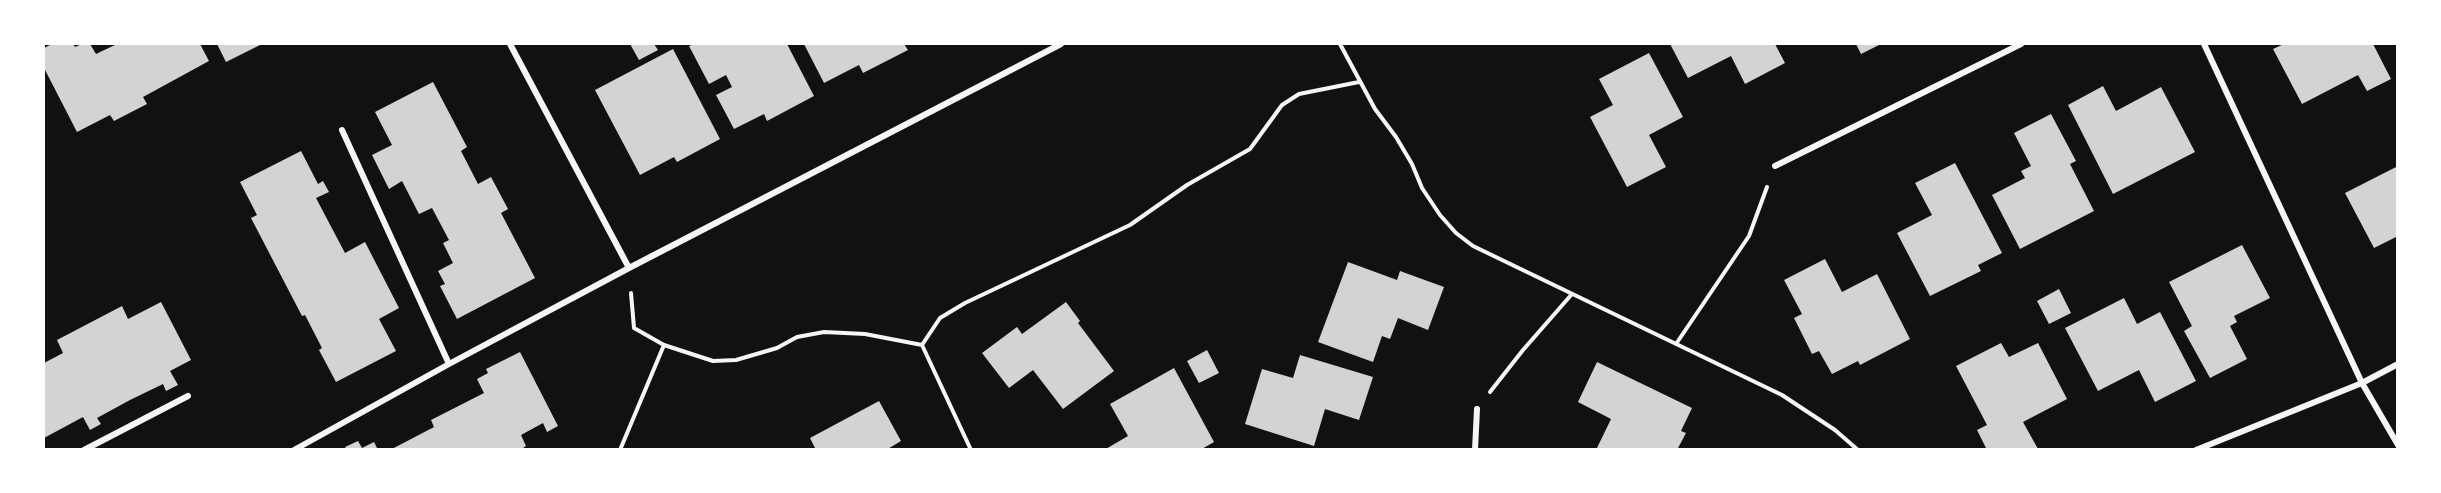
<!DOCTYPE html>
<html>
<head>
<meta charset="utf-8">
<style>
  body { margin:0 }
  #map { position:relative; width:2441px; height:493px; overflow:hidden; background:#111; font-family:Manrope,sans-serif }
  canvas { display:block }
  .frame { position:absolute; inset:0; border:45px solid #fff; pointer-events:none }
</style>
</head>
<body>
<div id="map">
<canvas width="2441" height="493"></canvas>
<div class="frame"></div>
</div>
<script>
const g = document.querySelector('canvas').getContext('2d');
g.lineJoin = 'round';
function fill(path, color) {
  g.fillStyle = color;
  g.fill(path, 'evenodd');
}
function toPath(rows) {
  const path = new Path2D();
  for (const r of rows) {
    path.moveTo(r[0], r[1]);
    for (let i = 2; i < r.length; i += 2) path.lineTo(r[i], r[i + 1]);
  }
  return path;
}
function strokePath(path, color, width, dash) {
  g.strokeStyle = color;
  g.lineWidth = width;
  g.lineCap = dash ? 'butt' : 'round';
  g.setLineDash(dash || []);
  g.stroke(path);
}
fill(toPath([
  [52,44,73,44,75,47,82,44,90,44,96,54,117,44,200,44,209,61,143,97,147,104,114,121,110,115,77,132,44,68,44,48],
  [217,44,262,44,226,62],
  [630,44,654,44,658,50,639,60],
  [694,44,787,44,814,96,767,121,764,114,734,129,716,95,732,87,726,75,709,84,689,46],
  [804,44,904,44,908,50,863,73,859,65,824,83],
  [1670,44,1775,44,1785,63,1745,84,1731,56,1688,78],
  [1856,44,1881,44,1861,54],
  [2284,44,2373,44,2391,79,2367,91,2358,75,2302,104,2273,49],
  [673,49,720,139,677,162,674,157,640,175,595,90],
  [1649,53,1683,117,1649,135,1666,167,1627,187,1590,117,1613,105,1599,79],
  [433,82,467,147,461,151,478,184,491,177,508,209,501,213,535,278,457,319,440,286,445,284,438,271,453,263,443,243,449,240,432,208,419,214,402,181,389,189,372,155,392,145,375,112],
  [2103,86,2116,111,2161,87,2195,152,2113,194,2068,105],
  [2051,114,2076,161,2070,164,2094,211,2020,249,1992,195,2025,178,2021,171,2031,166,2014,133],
  [301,151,318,184,323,181,329,192,316,198,345,253,365,242,399,308,379,319,396,351,336,382,319,350,322,348,305,315,302,316,251,218,257,215,240,182],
  [1955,163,2002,253,1978,265,1981,271,1930,296,1897,233,1932,215,1915,183],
  [2398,166,2398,236,2374,248,2345,193],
  [2242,245,2270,298,2234,316,2237,322,2230,326,2247,359,2210,378,2184,331,2192,326,2169,282],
  [1825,259,1842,292,1877,274,1910,339,1860,365,1858,361,1832,374,1819,351,1812,354,1794,318,1802,314,1784,280],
  [1348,262,1397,280,1400,271,1444,287,1428,330,1398,318,1390,339,1382,336,1373,362,1318,342],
  [2059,289,2071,313,2049,324,2037,301],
  [2124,298,2137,324,2160,312,2196,381,2155,402,2139,370,2098,391,2065,328],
  [161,302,191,360,170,371,178,385,166,391,163,384,130,400,97,418,101,424,90,430,83,417,44,438,44,363,63,353,57,340,122,306,128,319],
  [1066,302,1080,321,1078,323,1114,371,1063,409,1033,370,1009,388,982,353,1017,327,1022,334],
  [2001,343,2009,357,2038,343,2067,399,2023,422,2038,449,2036,450,1987,450,1977,430,1987,425,1956,366],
  [1207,350,1219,373,1199,383,1187,361],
  [520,352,558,426,547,432,543,423,521,435,526,446,520,450,390,450,434,427,431,420,484,393,477,379,488,373,486,369],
  [1300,355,1373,377,1359,420,1325,409,1314,446,1245,424,1262,369,1293,378],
  [1597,362,1692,408,1681,431,1686,433,1677,450,1596,450,1611,419,1578,402],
  [1174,368,1214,442,1200,450,1104,450,1128,436,1110,404],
  [879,401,901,441,886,450,816,450,810,438],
  [358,441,362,448,374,442,378,450,347,450,345,447]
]), '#d3d3d3');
strokePath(toPath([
  [1340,44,1375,109,1396,137,1412,164,1422,188,1440,215,1456,233,1473,246,1782,395,1835,430,1858,450],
  [631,293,634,328,664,345,713,361,736,360,777,348,797,337,824,332,865,334,922,345],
  [1676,344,1749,236,1767,187],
  [1490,392,1523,350,1572,294],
  [620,450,664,345],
  [971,450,922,345,940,318,965,303,1130,225,1187,185,1250,149,1282,105,1299,94,1359,82]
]), '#f5f5f5', 4);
strokePath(toPath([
  [510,44,629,268],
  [2204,44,2362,383,2398,445],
  [342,130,449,364],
  [1775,166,2021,44],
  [84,450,188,396],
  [294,450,449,364,629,268,1061,44],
  [1475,450,1477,409],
  [2196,450,2362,383,2398,364]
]), '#f5f5f5', 6);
</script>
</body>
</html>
